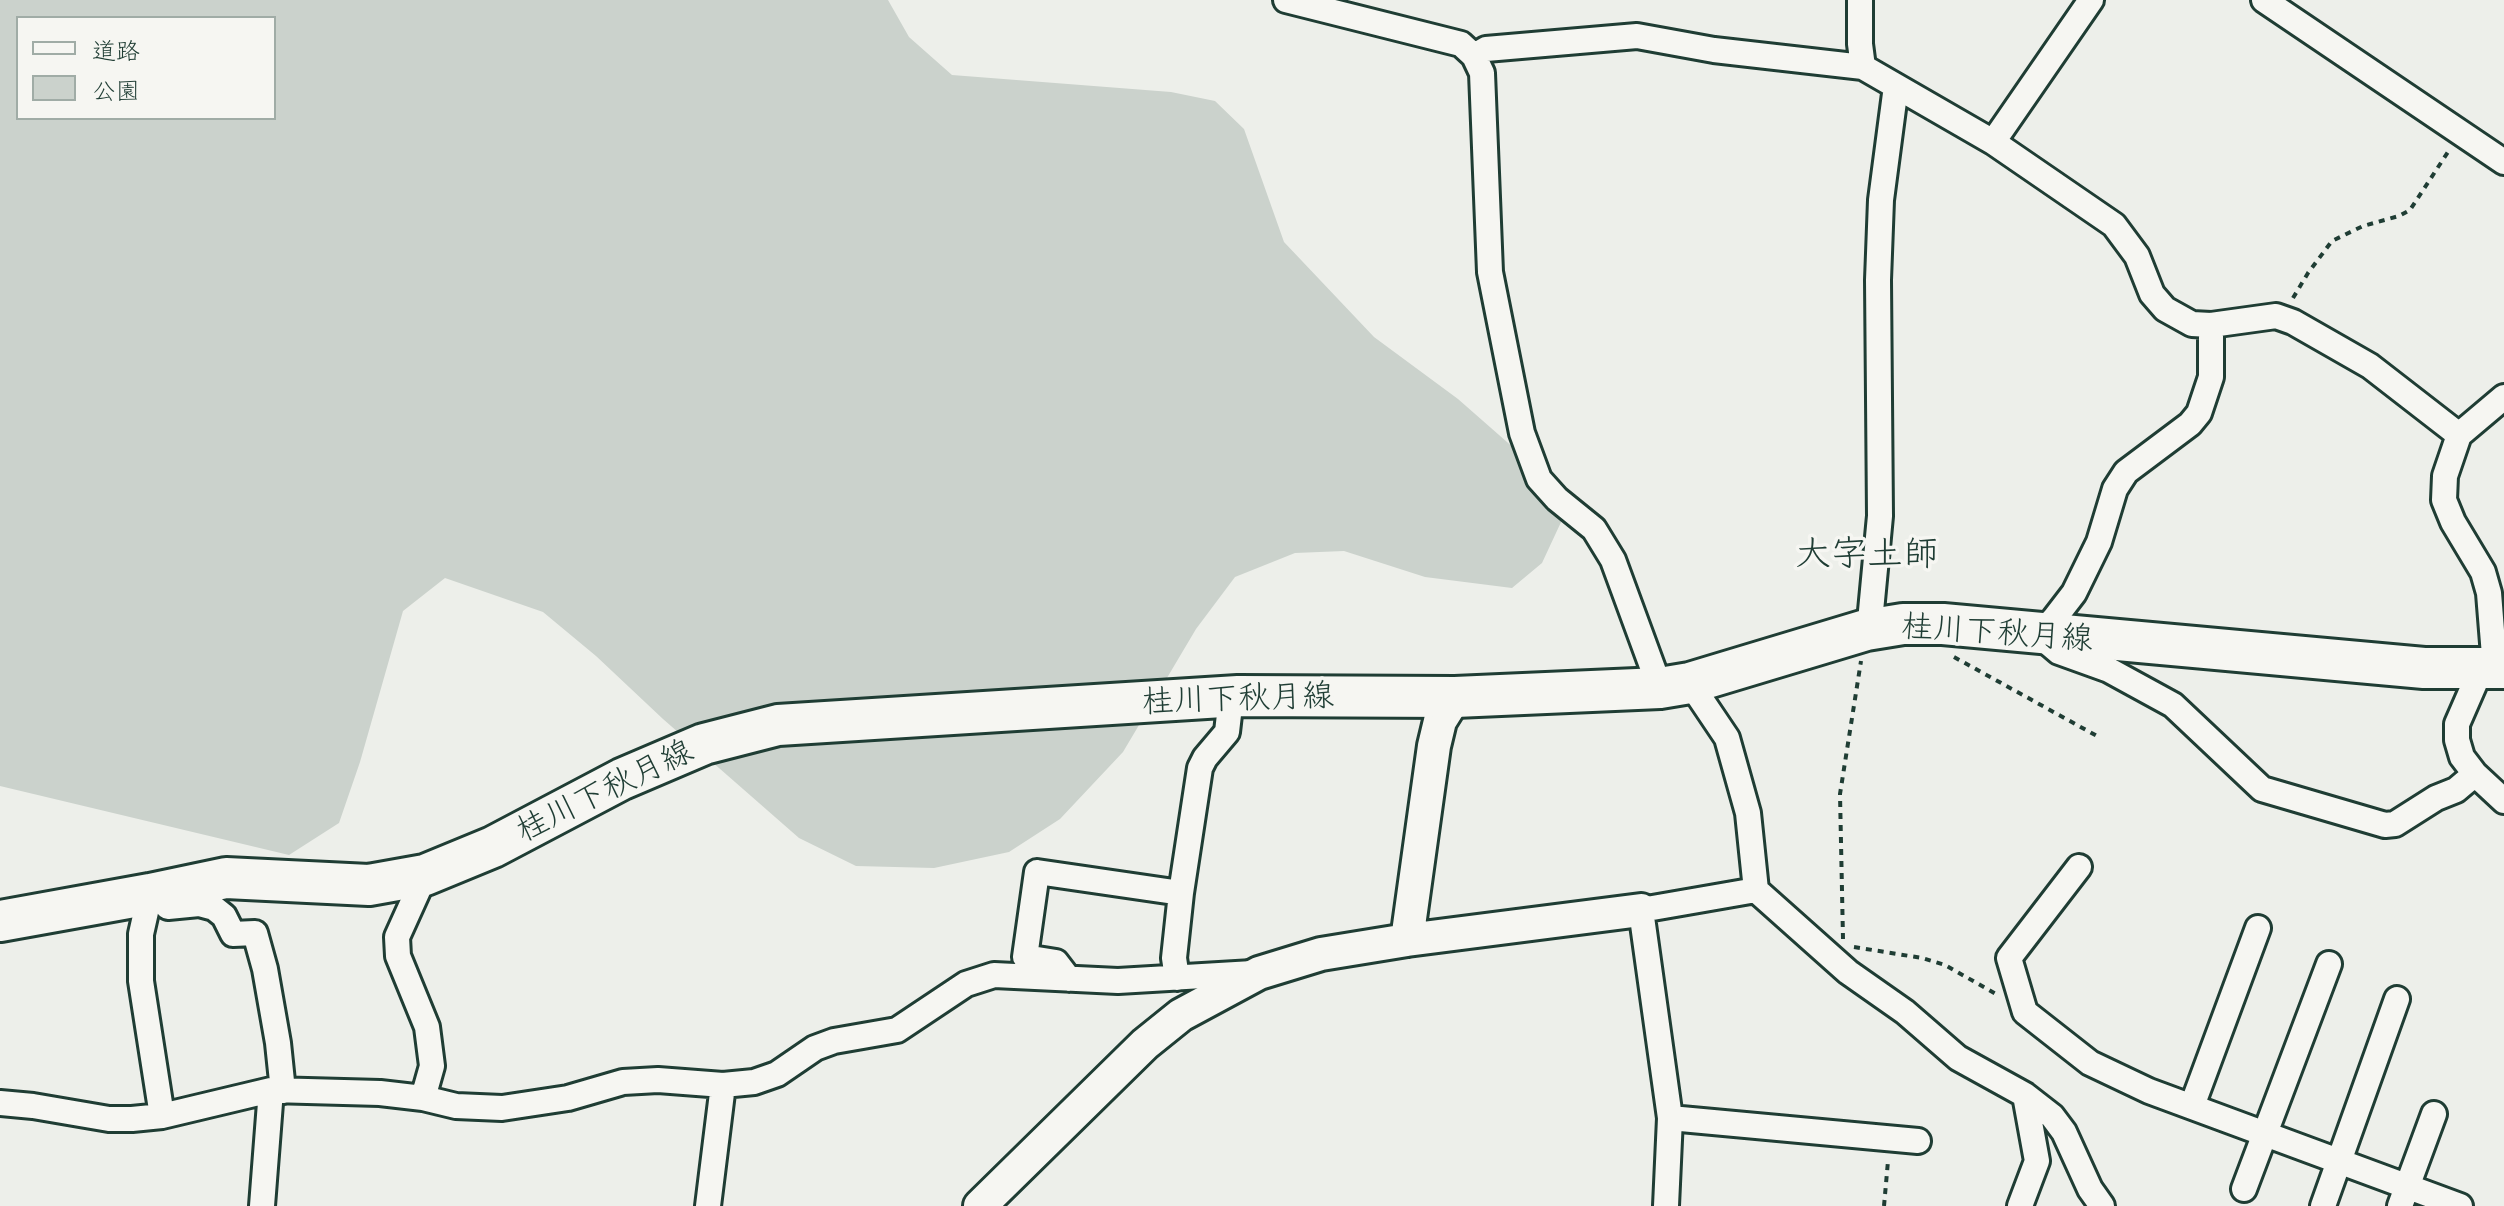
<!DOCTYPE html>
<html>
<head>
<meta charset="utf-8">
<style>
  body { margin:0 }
  #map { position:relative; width:2504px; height:1206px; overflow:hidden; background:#edefea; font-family:Caveat,"Klee One",sans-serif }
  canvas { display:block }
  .legend { position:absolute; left:16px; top:16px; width:260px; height:104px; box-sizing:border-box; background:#f6f6f2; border:2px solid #a0aca6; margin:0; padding:10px 14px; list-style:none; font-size:24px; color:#1f3d34 }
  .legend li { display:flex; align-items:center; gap:16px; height:40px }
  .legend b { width:40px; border:2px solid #a0aca6 }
</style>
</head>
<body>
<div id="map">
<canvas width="2504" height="1206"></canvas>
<ul class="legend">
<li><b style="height:10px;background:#f6f6f2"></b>道路</li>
<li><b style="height:22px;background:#cbd2cc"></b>公園</li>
</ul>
</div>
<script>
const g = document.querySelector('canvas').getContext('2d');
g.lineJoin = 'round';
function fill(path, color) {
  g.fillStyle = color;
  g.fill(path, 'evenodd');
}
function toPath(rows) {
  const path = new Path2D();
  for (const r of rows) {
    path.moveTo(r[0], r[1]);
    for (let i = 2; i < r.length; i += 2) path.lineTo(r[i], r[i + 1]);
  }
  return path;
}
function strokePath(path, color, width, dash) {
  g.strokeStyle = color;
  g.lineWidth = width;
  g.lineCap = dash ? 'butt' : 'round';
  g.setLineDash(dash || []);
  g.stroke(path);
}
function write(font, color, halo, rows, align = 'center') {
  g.font = font + ' Caveat,"Klee One",sans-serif';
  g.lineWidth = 7;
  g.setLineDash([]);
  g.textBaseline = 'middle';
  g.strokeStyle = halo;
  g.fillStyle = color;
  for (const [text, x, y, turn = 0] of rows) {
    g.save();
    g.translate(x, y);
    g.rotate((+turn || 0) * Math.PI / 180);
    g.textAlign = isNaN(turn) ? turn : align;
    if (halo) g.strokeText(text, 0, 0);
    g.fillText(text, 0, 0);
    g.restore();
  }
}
fill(toPath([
  [0,0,888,0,909,37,952,75,1171,92,1215,101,1244,129,1284,242,1374,337,1458,399,1548,478,1562,520,1542,563,1512,588,1425,577,1344,551,1295,553,1235,577,1196,629,1123,752,1060,819,1009,852,934,868,856,866,799,838,663,719,596,656,543,612,445,578,403,611,360,762,339,823,289,855,0,786],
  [18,18,274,18,274,118,18,118]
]), '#cbd2cc');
const minor = toPath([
  [1286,0,1461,44,1474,56,1482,73,1490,272,1522,433,1539,479,1557,499,1594,529,1613,560,1660,688],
  [1860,0,1860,44,1863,67],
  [2264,0,2504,162],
  [1474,56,1486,49,1637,36,1714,50,1863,67,1993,142,2114,225,2137,256,2152,294,2165,309,2192,324,2211,325,2276,316,2293,322,2370,366,2459,435],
  [1993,142,2091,0],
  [2211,325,2211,377,2199,413,2190,424,2126,472,2115,489,2099,542,2074,593,2054,619,2039,635,2059,652,2109,670,2173,705,2262,789,2385,825,2395,824,2436,798,2456,790,2475,774],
  [1876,628,1871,611,1880,516,1878,280,1881,200,1896,86],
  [2495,668,2489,593,2483,572,2453,522,2444,500,2445,476,2459,435,2504,397],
  [2481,669,2457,724,2457,740,2462,757,2475,774,2504,801],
  [1690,683,1727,738,1748,813,1756,890,1848,972,1905,1012,1958,1058,2025,1095,2052,1116,2064,1132,2090,1189,2102,1206],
  [2079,867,2009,958,2025,1012,2090,1063,2149,1091,2460,1206],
  [1181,893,1200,768,1205,758,1227,732,1231,697],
  [150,894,141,934,141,981,162,1116],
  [168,907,199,904,214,908,224,916,233,934,255,933,265,969,278,1043,283,1091],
  [1069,979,1056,962,1025,957,1037,872,1181,893,1174,958,1177,978],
  [423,1098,432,1066,427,1027,398,956,397,937,425,875],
  [0,1103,33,1106,109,1119,132,1119,162,1116,271,1090,380,1093,423,1098,456,1106,502,1108,568,1098,623,1082,658,1080,723,1085,754,1082,777,1074,815,1048,834,1041,897,1030,966,984,994,975,1118,981,1253,973],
  [2192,1106,2258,928],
  [1670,1118,1918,1141],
  [2244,1189,2329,964],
  [262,1206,271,1090],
  [708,1206,723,1085],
  [1666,1206,1670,1118,1641,910,1756,890],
  [2020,1206,2037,1161,2025,1095],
  [2323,1206,2397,999],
  [2400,1206,2434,1114]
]);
const tertiary = toPath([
  [1407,940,1434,746,1440,721,1455,697],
  [980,1206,1145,1044,1181,1015,1259,973,1321,954,1407,940,1641,910]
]);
const primary = toPath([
  [0,921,150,894,226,878,369,885,425,875,493,847,622,779,704,744,778,725,1238,696,1455,697,1660,688,1690,683,1866,630,1903,624,1943,624,2424,668,2504,668]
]);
strokePath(minor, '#1f3d34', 30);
strokePath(tertiary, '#1f3d34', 38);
strokePath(primary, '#1f3d34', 46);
strokePath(toPath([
  [2293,298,2308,273,2332,241,2363,226,2399,216,2410,210,2448,152],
  [1954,657,2097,736],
  [1843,939,1840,794,1861,661],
  [1854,947,1922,958,1945,965,1996,994],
  [1884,1206,1888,1161]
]), '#1f3d34', 4, [6, 6]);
strokePath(minor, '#f6f6f2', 24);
strokePath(tertiary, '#f6f6f2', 32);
strokePath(primary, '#f6f6f2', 40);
write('32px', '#1f3d34', '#f6f6f2', [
  ["桂川下秋月線",1997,634,4],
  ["桂川下秋月線",1238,700,-2],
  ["桂川下秋月線",605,792,-26]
]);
write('36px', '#1f3d34', '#f6f6f2', [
  ["大字土師",1867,556]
]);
</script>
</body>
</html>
